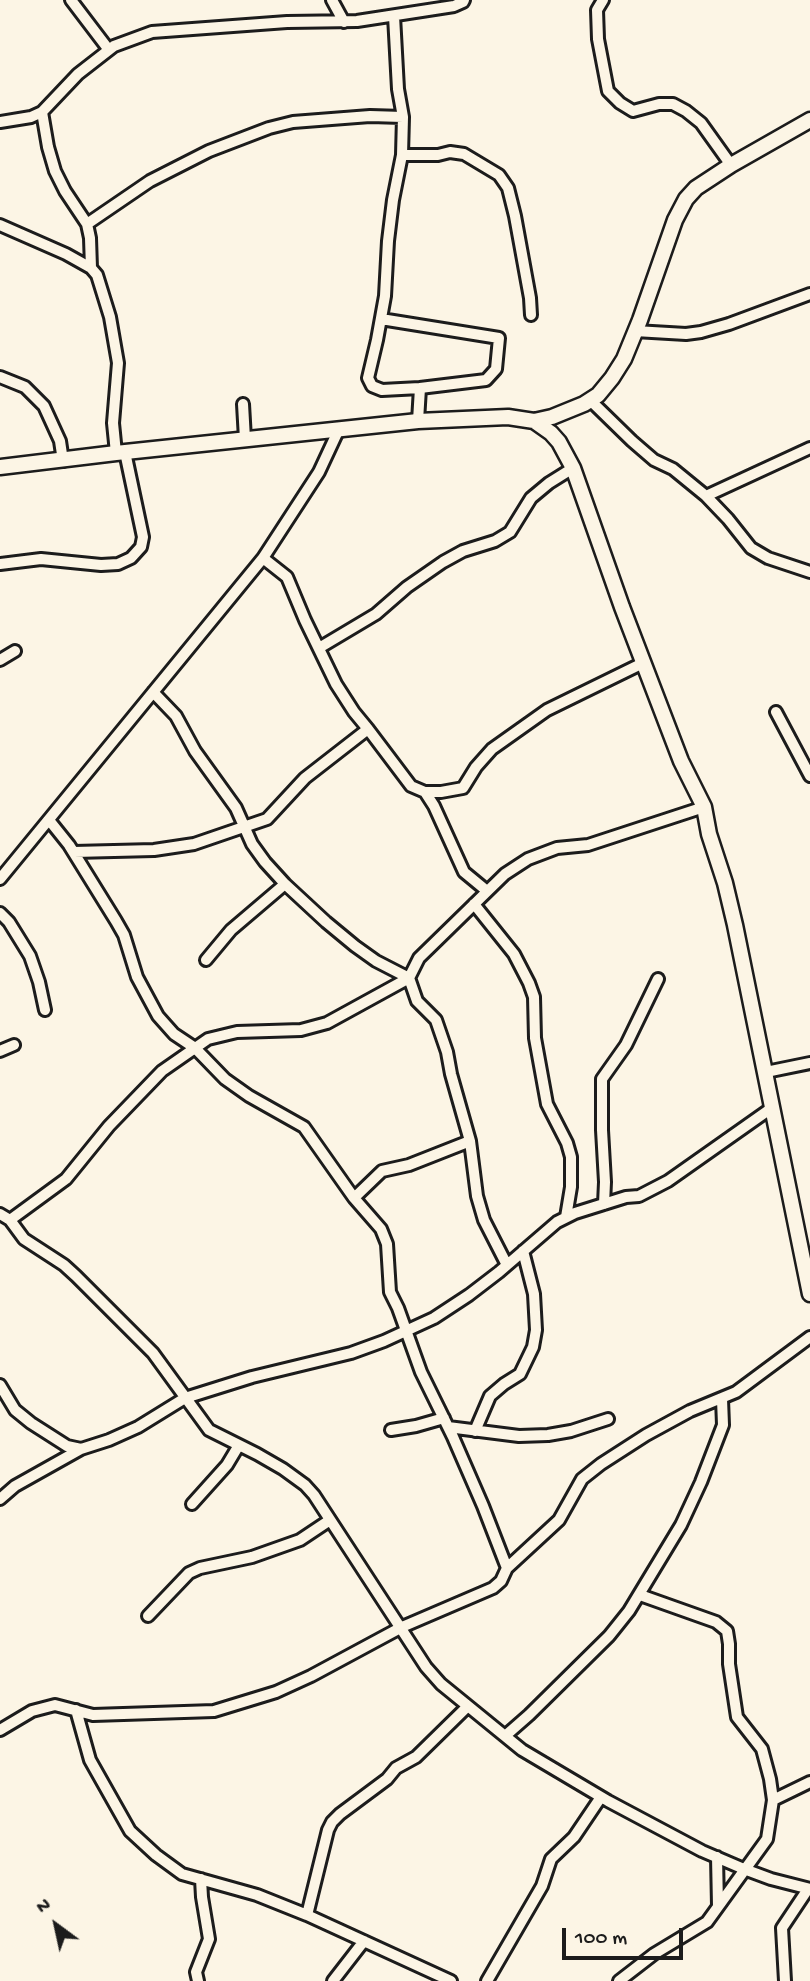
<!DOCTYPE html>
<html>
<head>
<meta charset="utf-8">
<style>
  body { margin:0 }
  #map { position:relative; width:810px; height:1981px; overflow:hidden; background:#fcf5e5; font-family:"Gochi Hand",sans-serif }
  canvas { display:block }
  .north { position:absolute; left:21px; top:1890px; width:70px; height:70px; -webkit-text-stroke:5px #fcf5e5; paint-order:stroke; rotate:327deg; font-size:19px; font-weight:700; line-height:28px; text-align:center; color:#1c1c1c }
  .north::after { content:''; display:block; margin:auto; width:24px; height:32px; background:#1c1c1c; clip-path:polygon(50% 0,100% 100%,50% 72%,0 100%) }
  .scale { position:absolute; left:562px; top:1928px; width:121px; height:32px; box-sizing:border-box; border:4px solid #1c1c1c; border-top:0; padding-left:9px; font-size:21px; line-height:24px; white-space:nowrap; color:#1c1c1c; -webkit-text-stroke:5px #fcf5e5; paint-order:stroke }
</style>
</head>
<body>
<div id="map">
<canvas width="810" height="1981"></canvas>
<div class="north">N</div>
<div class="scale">100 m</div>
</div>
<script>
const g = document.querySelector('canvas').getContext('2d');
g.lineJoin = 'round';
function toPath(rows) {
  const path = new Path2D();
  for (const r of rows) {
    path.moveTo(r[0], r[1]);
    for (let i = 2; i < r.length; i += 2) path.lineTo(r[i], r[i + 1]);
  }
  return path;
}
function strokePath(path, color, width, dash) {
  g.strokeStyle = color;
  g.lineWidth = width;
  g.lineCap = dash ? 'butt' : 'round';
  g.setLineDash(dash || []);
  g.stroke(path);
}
const minor = toPath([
  [71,0,109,50],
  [332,0,344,22],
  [603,0,597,10,598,39,608,91,620,103,633,111,659,104,673,104,686,111,701,123,731,165],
  [42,112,48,147,55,171,65,191,87,224,90,238,91,268],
  [403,117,402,155,393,200,388,241,385,296,377,340,368,378,372,386,382,390,420,388,418,421],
  [0,122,31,117,42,112,78,74,114,46,152,32,287,22,357,21,454,6,463,2,464,0],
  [402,155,438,155,450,152,464,154,499,175,508,188,515,216,530,298,531,315],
  [87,224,150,181,209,151,269,128,293,122,370,116,403,117,398,89,394,16],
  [0,225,66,254,91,268,97,275,110,317,118,363,113,423,116,453],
  [381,319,499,338,496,369,486,380,420,388],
  [635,331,686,334,701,332,729,324,810,294],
  [0,377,25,387,44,406,60,441,63,461],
  [591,401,632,441,654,460,673,469,706,496,728,519,751,548,768,558,810,572],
  [243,404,245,439],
  [706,496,810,448],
  [263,558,287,577,305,620,336,684,354,712,368,729],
  [0,564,41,559,101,565,118,564,131,558,141,547,143,537,125,452],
  [319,648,376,614,407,587,443,562,463,551,495,541,510,532,531,498,549,483,573,468],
  [0,660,15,651],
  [153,692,176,716,195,751,236,808,252,844,265,862,285,884,326,922,355,946,376,961,409,978,417,1001,436,1020,447,1052,451,1074,470,1141,477,1196,484,1220,507,1265],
  [776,712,810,776],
  [425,792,441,792,463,788,476,767,492,749,547,710,643,663],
  [74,852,154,850,194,844,267,819,305,778,368,729,411,786,425,792,434,806,464,872,487,891],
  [0,879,263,558,319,472,339,429],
  [474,904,514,954,529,983,534,997,535,1038,547,1104,567,1143,571,1157,571,1187,566,1217],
  [0,913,9,922,30,956,39,982,45,1010],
  [206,960,231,930,285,884],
  [0,1051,14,1045],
  [766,1072,810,1063],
  [354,1198,382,1171,409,1165,470,1141],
  [604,1204,605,1182,602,1130,602,1079,626,1045,658,979],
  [0,1214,10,1220,24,1239,64,1265,76,1276,153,1353,209,1430,257,1454,283,1469,305,1485,314,1495,426,1667,441,1684,522,1750,608,1801,702,1851,744,1869,771,1879,810,1889],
  [10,1220,66,1179,109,1126,162,1071,208,1039,237,1032,301,1030,327,1023,409,978,419,958,505,874,528,859,557,848,588,845,704,807],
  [0,1385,15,1410,31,1423,67,1446,81,1449,109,1440,138,1427,185,1398,252,1377,351,1353,384,1341,434,1318,469,1295,499,1272,557,1222,575,1213,626,1197,639,1196,668,1181,773,1107],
  [448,1427,519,1436,548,1435,571,1431,608,1419],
  [391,1430,416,1426,444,1418],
  [475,1431,490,1396,504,1384,520,1374,533,1347,536,1330,534,1294,523,1251],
  [0,1499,15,1486,81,1449],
  [192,1504,227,1465,239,1445],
  [507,1568,559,1520,582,1479,601,1464,646,1435,690,1411,736,1392,810,1337],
  [148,1616,189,1573,200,1568,252,1557,300,1540,330,1520],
  [76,1710,90,1760,130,1831,156,1855,182,1874,257,1895,307,1915,451,1981],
  [0,1730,32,1711,55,1705,93,1715,184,1712,214,1711,276,1692,311,1676,402,1627,493,1588,501,1581,507,1568,483,1506,453,1437,421,1372,398,1308,390,1292,387,1244,381,1229,354,1198,304,1127,249,1096,225,1079,195,1048,174,1034,158,1016,137,977,124,935,116,921,69,845,49,820],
  [505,1736,529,1715,609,1636,629,1611,681,1525,701,1482,723,1425,722,1399],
  [773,1800,810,1782],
  [717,1857,718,1906],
  [307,1915,328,1830,332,1822,340,1814,387,1779,396,1768,416,1757,468,1706],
  [198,1981,196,1972,209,1939,202,1897,201,1879],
  [333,1981,364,1941],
  [487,1981,542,1886,551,1859,574,1837,601,1797],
  [619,1981,654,1954,707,1922,767,1839,773,1800,770,1779,762,1749,737,1717,729,1664,729,1644,727,1631,716,1622,640,1595],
  [785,1981,782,1928,808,1889]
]);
const major = toPath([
  [534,421,552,417,584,404,598,395,612,378,624,359,640,320,675,220,686,199,696,188,731,165,810,120],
  [0,467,116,453,418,421,508,417,534,421,551,433,559,442,573,468,622,607,681,761,704,807,709,834,725,883,735,925,810,1294]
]);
strokePath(minor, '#1c1c1c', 16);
strokePath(major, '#1c1c1c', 19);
strokePath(minor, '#fcf5e5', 10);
strokePath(major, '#fcf5e5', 14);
</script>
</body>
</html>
